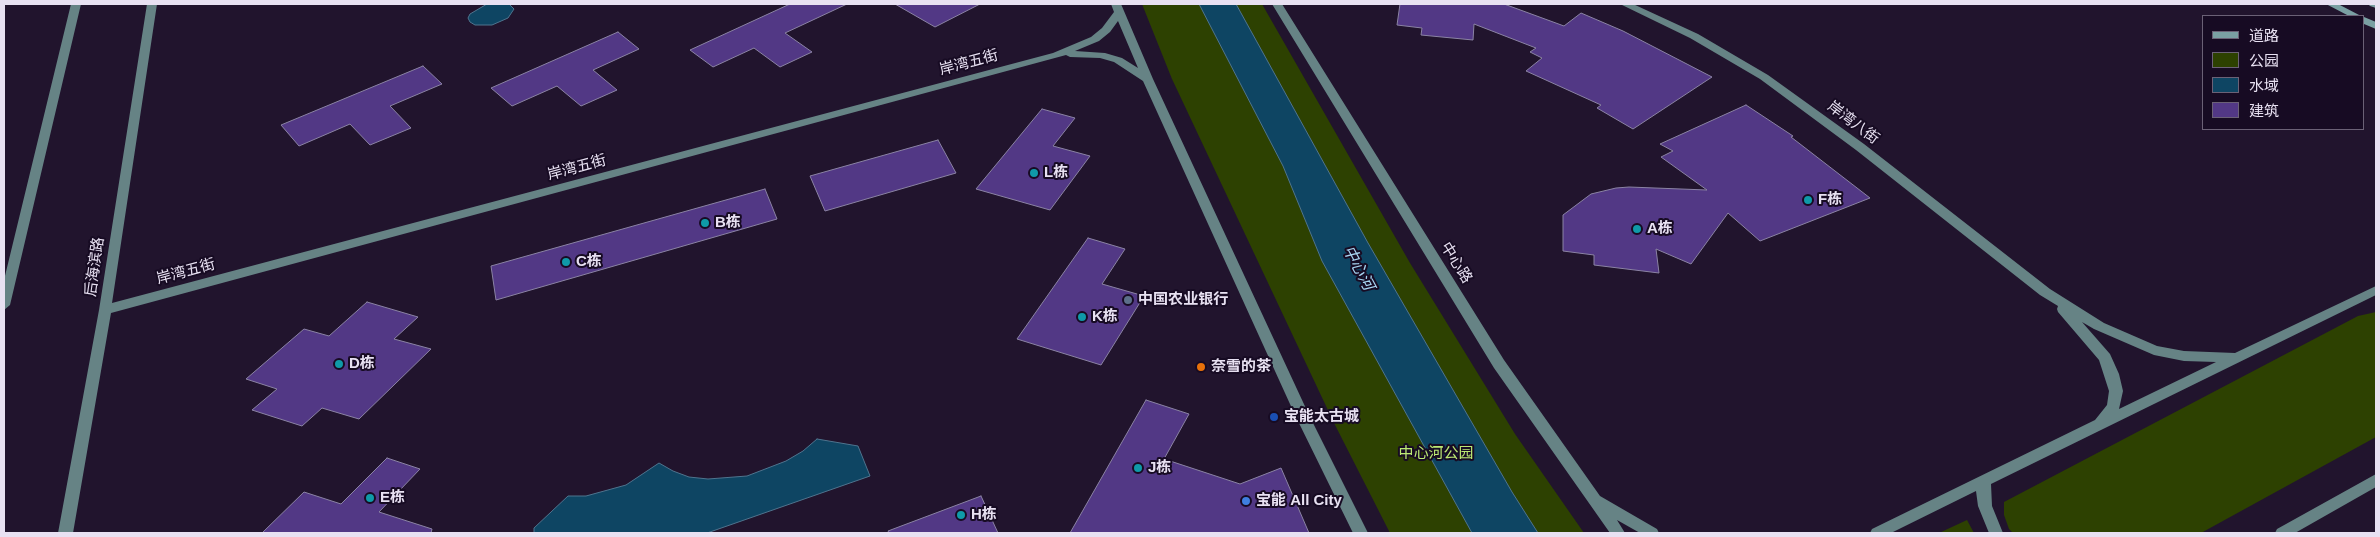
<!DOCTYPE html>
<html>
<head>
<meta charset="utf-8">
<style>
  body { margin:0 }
  #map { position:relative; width:2380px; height:537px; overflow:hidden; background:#21142d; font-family:Arial,"Noto Sans SC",sans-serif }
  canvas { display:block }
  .frame { position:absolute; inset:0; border:5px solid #e8e1f2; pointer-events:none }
  .legend { position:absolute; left:2202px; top:15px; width:162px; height:115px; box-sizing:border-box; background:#170b23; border:1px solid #6b6176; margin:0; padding:6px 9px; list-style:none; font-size:15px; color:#e8e1f2 }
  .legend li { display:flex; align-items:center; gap:10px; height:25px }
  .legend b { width:25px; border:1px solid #6b6176 }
</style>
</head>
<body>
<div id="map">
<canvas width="2380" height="537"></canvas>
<div class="frame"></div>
<ul class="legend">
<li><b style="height:6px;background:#7aa0a3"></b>道路</li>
<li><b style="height:14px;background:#2d4101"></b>公园</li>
<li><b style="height:14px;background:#0e4563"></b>水域</li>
<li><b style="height:14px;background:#523885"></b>建筑</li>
</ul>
</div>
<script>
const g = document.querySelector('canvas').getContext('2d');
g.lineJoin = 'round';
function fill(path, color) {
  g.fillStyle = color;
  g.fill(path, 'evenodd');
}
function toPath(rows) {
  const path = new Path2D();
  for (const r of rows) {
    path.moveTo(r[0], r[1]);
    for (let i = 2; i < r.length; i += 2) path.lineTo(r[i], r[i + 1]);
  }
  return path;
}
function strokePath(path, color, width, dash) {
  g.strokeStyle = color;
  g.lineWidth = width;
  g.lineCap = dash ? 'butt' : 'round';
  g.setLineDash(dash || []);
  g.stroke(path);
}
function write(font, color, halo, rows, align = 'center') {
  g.font = font + ' Arial,"Noto Sans SC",sans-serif';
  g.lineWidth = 4;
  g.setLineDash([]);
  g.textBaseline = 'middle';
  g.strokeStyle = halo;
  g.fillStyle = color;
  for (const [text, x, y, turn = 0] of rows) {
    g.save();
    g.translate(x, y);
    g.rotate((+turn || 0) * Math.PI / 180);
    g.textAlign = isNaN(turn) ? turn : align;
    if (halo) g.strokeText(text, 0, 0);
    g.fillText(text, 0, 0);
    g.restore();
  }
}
fill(toPath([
  [1142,4,1262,4,1410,263,1515,434,1584,533,1390,533,1334,423,1172,79],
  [2376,312,2376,437,2201,533,2013,533,2009,529,2004,515,2004,502,2358,316],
  [1967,520,1974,533,1939,533]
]), '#2d4101');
const water = toPath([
  [487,4,509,4,514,9,508,18,492,25,475,25,470,22,468,18,470,14,487,4],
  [1199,4,1236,4,1368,243,1512,492,1538,533,1472,533,1322,261,1283,166,1199,4],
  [817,439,858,446,870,476,707,533,534,533,534,528,568,496,586,496,626,485,659,463,673,471,689,477,708,479,747,476,786,461,803,451,817,439]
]);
fill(water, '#0e4563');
strokePath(water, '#4f748e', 1);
const building = toPath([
  [790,4,847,4,785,33,812,52,780,67,754,48,713,67,690,50,790,4],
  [895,4,980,4,935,27,895,4],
  [1400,4,1504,4,1564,26,1581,13,1623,31,1712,77,1633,129,1597,108,1601,105,1526,71,1542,58,1530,52,1536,48,1474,24,1473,40,1421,35,1422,28,1397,25,1400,4],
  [618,32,639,49,593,70,617,90,581,106,557,86,512,106,491,88,618,32],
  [423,66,442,84,390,106,411,128,370,145,350,124,299,146,281,125,423,66],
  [1746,105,1793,136,1791,137,1870,198,1760,241,1728,213,1691,264,1656,249,1659,273,1594,265,1594,255,1563,251,1563,215,1591,194,1616,188,1629,187,1707,190,1661,157,1673,151,1660,144,1746,105],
  [1042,109,1075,118,1053,146,1090,156,1050,210,976,189,1042,109],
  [938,140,956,173,825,211,810,176,938,140],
  [765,189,777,219,496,300,491,266,765,189],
  [1088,238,1125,249,1102,284,1144,296,1101,365,1017,339,1088,238],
  [367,302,418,317,394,339,431,349,359,419,322,408,302,426,252,410,277,389,246,379,304,329,329,336,367,302],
  [1146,400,1189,414,1164,459,1240,484,1281,468,1309,533,1070,533,1146,400],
  [387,458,420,469,379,512,432,529,431,533,262,533,304,492,341,504,387,458],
  [981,496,998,533,889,533,888,531,981,496]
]);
fill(building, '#523885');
strokePath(building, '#8b83a4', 1);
fill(toPath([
  [71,4,81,4,10,305,4,310,4,280,71,4],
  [147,4,157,4,112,303,1053,53,1091,37,1102,28,1114,12,1111,4,1121,4,1153,79,1309,415,1368,533,1353,533,1295,415,1143,81,1114,62,1100,58,1070,57,1066,55,111,313,73,533,58,533,99,310,147,4],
  [1118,21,1138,68,1122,58,1105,53,1075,51,1099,41,1110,32,1118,21],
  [1272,4,1282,4,1504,360,1600,496,1657,529,1659,533,1640,533,1617,520,1625,533,1610,533,1494,368,1272,4],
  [1620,4,1633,4,1698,34,1768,75,1864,144,2050,289,2104,323,2157,346,2184,351,2235,353,2376,286,2376,295,1991,484,1992,506,2003,533,1989,533,1978,506,1976,491,1891,533,1870,533,1872,529,2095,420,2107,405,2109,391,2099,360,2058,312,2057,309,2058,306,2040,295,1856,150,1760,79,1690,38,1620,4],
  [2082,322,2094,329,2154,355,2184,361,2216,362,2119,409,2123,391,2119,374,2110,354,2082,322],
  [2376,474,2376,487,2295,533,2275,533,2277,529,2376,474]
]), '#668385');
fill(toPath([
  [2326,4,2338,4,2361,16,2349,16,2326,4],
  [2368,4,2376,4,2376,8,2370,6,2368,4],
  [2364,17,2376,22,2376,29,2364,24,2364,17]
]), '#7aa0a3');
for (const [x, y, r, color] of [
  [1034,173,5,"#0f9aa8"],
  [1808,200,5,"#0f9aa8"],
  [705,223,5,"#0f9aa8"],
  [1637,229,5,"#0f9aa8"],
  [566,262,5,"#0f9aa8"],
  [1128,300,5,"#5c6f8a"],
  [1082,317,5,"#0f9aa8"],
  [339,364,5,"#0f9aa8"],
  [1201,367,5,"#e8710a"],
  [1274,417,5,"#1a4fb4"],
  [1138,468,5,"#0f9aa8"],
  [370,498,5,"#0f9aa8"],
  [1246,501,5,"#3f7fe0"],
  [961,515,5,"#0f9aa8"]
]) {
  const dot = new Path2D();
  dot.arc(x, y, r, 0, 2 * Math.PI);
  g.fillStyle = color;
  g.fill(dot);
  strokePath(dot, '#170b23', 2);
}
write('15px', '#e8e1f2', '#170b23', [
  ["岸湾五街",969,63,-15],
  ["岸湾八街",1853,123,37],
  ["岸湾五街",577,168,-15],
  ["中心路",1456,263,58],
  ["后海滨路",95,267,-82],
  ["岸湾五街",186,272,-15]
]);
write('bold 15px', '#e8e1f2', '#170b23', [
  ["L栋",1044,173],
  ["F栋",1818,200],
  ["B栋",715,223],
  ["A栋",1647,229],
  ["C栋",576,262],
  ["中国农业银行",1138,300],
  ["K栋",1092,317],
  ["D栋",349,364],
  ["奈雪的茶",1211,367],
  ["宝能太古城",1284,417],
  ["J栋",1148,468],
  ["E栋",380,498],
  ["宝能 All City",1256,501],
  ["H栋",971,515]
], 'left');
write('15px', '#bce974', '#170b23', [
  ["中心河公园",1436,454]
]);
write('italic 16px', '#a7d3f0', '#170b23', [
  ["中心河",1358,268,62]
]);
</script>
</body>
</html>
